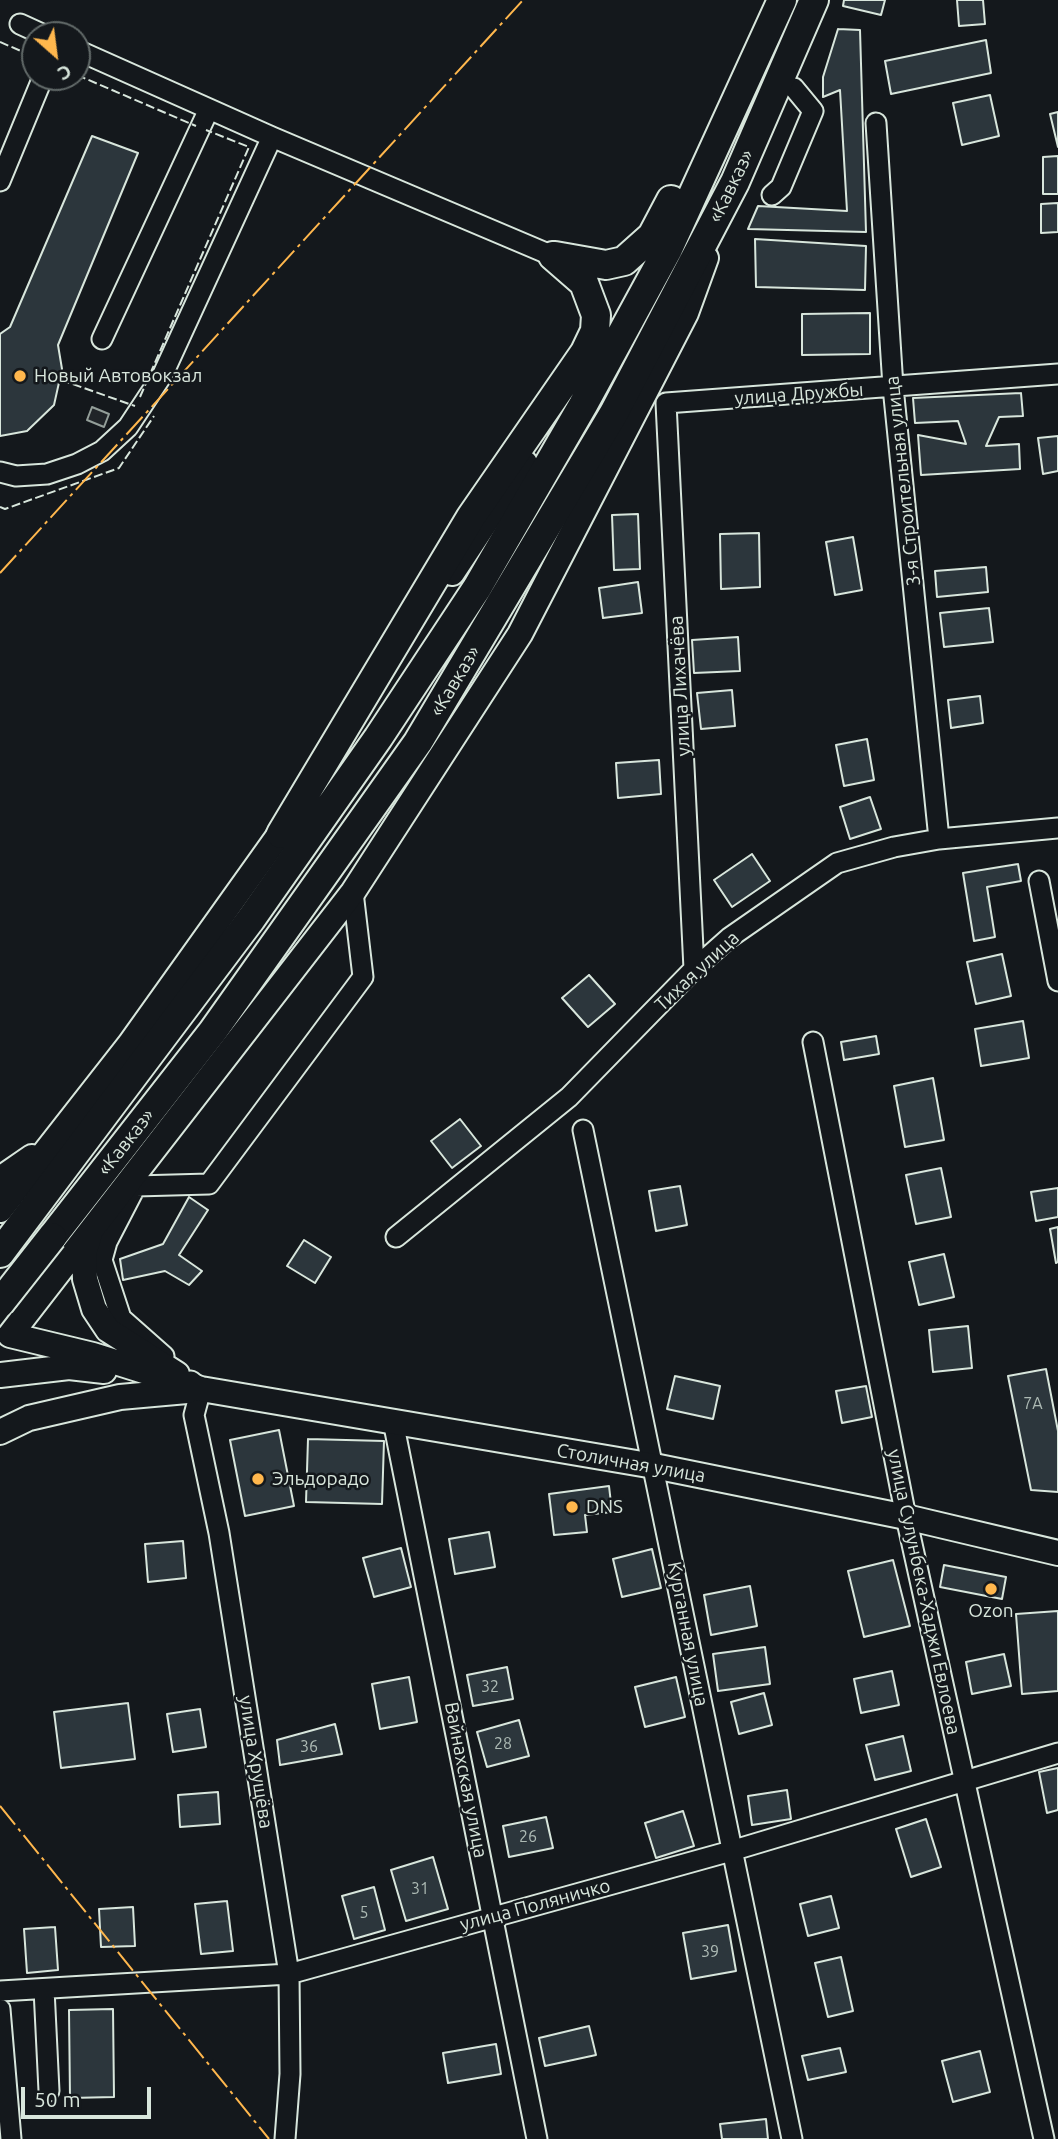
<!DOCTYPE html>
<html>
<head>
<meta charset="utf-8">
<style>
  body { margin:0 }
  #map { position:relative; width:1058px; height:2139px; overflow:hidden; background:#14181c; font-family:Ubuntu,sans-serif }
  canvas { display:block }
  .north { position:absolute; left:21px; top:21px; width:70px; height:70px; box-sizing:border-box; background:#14181c; border:2px solid #626a69; border-radius:50%; rotate:152deg; font-size:19px; font-weight:700; line-height:28px; text-align:center; color:#d8e6dc }
  .north::after { content:''; display:block; margin:auto; width:24px; height:32px; background:#ffb74d; clip-path:polygon(50% 0,100% 100%,50% 72%,0 100%) }
  .scale { position:absolute; left:21px; top:2087px; width:130px; height:32px; box-sizing:border-box; border:4px solid #d8e6dc; border-top:0; padding-left:9px; font-size:21px; line-height:24px; white-space:nowrap; color:#d8e6dc; -webkit-text-stroke:5px #14181c; paint-order:stroke }
</style>
</head>
<body>
<div id="map">
<canvas width="1058" height="2139"></canvas>
<div class="north">С</div>
<div class="scale">50 m</div>
</div>
<script>
const g = document.querySelector('canvas').getContext('2d');
g.lineJoin = 'round';
function fill(path, color) {
  g.fillStyle = color;
  g.fill(path, 'evenodd');
}
function toPath(rows) {
  const path = new Path2D();
  for (const r of rows) {
    path.moveTo(r[0], r[1]);
    for (let i = 2; i < r.length; i += 2) path.lineTo(r[i], r[i + 1]);
  }
  return path;
}
function strokePath(path, color, width, dash) {
  g.strokeStyle = color;
  g.lineWidth = width;
  g.lineCap = dash ? 'butt' : 'round';
  g.setLineDash(dash || []);
  g.stroke(path);
}
function write(font, color, halo, rows, align = 'center') {
  g.font = font + ' Ubuntu,sans-serif';
  g.lineWidth = 5;
  g.setLineDash([]);
  g.textBaseline = 'middle';
  g.strokeStyle = halo;
  g.fillStyle = color;
  for (const [text, x, y, turn = 0] of rows) {
    g.save();
    g.translate(x, y);
    g.rotate((+turn || 0) * Math.PI / 180);
    g.textAlign = isNaN(turn) ? turn : align;
    if (halo) g.strokeText(text, 0, 0);
    g.fillText(text, 0, 0);
    g.restore();
  }
}
const green = toPath([
  [92,407,109,414,104,427,87,420,92,407]
]);
fill(green, '#202428');
strokePath(green, '#939e99', 2);
const building = toPath([
  [844,0,885,0,881,15,843,6,844,0],
  [957,0,983,0,985,24,959,26,957,0],
  [838,29,860,30,866,232,748,229,758,206,847,211,840,90,823,97,823,77,838,29],
  [986,40,991,73,891,94,885,61,986,40],
  [990,95,999,136,962,145,953,103,990,95],
  [1058,112,1058,147,1050,114,1058,112],
  [92,136,138,153,58,345,62,369,54,405,27,431,0,436,0,334,10,327,92,136],
  [1058,156,1058,194,1043,194,1043,157,1058,156],
  [1058,203,1058,232,1041,233,1041,204,1058,203],
  [755,239,866,246,865,290,756,287,755,239],
  [870,313,870,354,802,355,802,314,870,313],
  [1021,393,1023,416,999,417,986,446,1019,444,1020,469,921,475,918,435,966,444,958,421,915,423,913,398,1021,393],
  [1058,436,1058,471,1043,474,1038,438,1058,436],
  [638,514,640,569,614,570,612,515,638,514],
  [759,533,760,587,721,589,720,534,759,533],
  [853,537,862,590,835,595,826,542,853,537],
  [986,567,988,592,937,597,935,571,986,567],
  [638,582,642,613,603,618,599,588,638,582],
  [989,608,993,642,944,647,940,613,989,608],
  [738,637,740,671,694,673,692,640,738,637],
  [732,690,735,726,701,729,697,693,732,690],
  [980,696,983,723,951,728,948,700,980,696],
  [867,739,874,780,844,786,836,745,867,739],
  [659,760,661,794,618,798,616,763,659,760],
  [870,797,881,829,850,839,840,807,870,797],
  [752,854,770,881,732,907,714,880,752,854],
  [1018,864,1021,881,987,887,995,937,974,941,963,873,1018,864],
  [1002,954,1011,996,976,1004,967,962,1002,954],
  [589,975,615,1004,588,1027,562,998,589,975],
  [1023,1021,1029,1058,981,1066,975,1029,1023,1021],
  [876,1036,879,1054,844,1060,841,1042,876,1036],
  [933,1078,944,1140,905,1147,894,1086,933,1078],
  [460,1119,481,1146,452,1168,431,1141,460,1119],
  [941,1168,951,1217,916,1224,906,1175,941,1168],
  [680,1186,687,1225,656,1231,649,1191,680,1186],
  [1058,1188,1058,1217,1036,1221,1031,1192,1058,1188],
  [189,1197,208,1210,179,1255,202,1271,189,1285,165,1271,123,1280,120,1259,163,1244,189,1197],
  [1058,1227,1058,1262,1056,1263,1050,1229,1058,1227],
  [304,1240,331,1257,315,1283,287,1266,304,1240],
  [944,1254,954,1297,919,1305,909,1262,944,1254],
  [968,1326,972,1368,933,1372,929,1330,968,1326],
  [1046,1369,1058,1431,1058,1492,1031,1490,1008,1376,1046,1369],
  [675,1376,720,1386,713,1419,667,1409,675,1376],
  [866,1386,872,1417,842,1423,836,1391,866,1386],
  [279,1430,294,1506,245,1516,230,1440,279,1430],
  [308,1439,384,1441,382,1504,306,1502,308,1439],
  [609,1486,612,1512,585,1515,587,1532,554,1535,549,1494,609,1486],
  [489,1532,495,1567,455,1574,449,1539,489,1532],
  [183,1541,186,1578,148,1582,145,1544,183,1541],
  [401,1548,411,1587,374,1597,363,1558,401,1548],
  [652,1549,661,1588,622,1597,613,1559,652,1549],
  [893,1560,910,1626,864,1637,848,1571,893,1560],
  [944,1565,1006,1577,1002,1599,940,1587,944,1565],
  [750,1586,757,1626,711,1635,704,1595,750,1586],
  [1058,1611,1058,1691,1022,1694,1016,1614,1058,1611],
  [765,1647,770,1684,718,1691,713,1654,765,1647],
  [1004,1654,1011,1686,972,1694,966,1662,1004,1654],
  [507,1667,513,1699,473,1706,467,1675,507,1667],
  [892,1671,899,1705,861,1713,854,1679,892,1671],
  [409,1677,417,1722,380,1729,372,1684,409,1677],
  [676,1677,685,1717,645,1727,635,1687,676,1677],
  [764,1693,772,1725,739,1734,731,1702,764,1693],
  [128,1703,135,1759,61,1768,54,1712,128,1703],
  [200,1709,206,1747,173,1752,167,1714,200,1709],
  [519,1720,529,1756,487,1767,477,1732,519,1720],
  [335,1724,342,1754,280,1765,277,1740,335,1724],
  [903,1736,911,1771,875,1780,866,1745,903,1736],
  [1058,1768,1058,1810,1047,1813,1039,1772,1058,1768],
  [787,1790,791,1819,752,1825,748,1796,787,1790],
  [218,1792,220,1824,180,1827,178,1795,218,1792],
  [683,1811,694,1846,656,1858,645,1823,683,1811],
  [546,1817,553,1848,509,1857,503,1826,546,1817],
  [926,1819,941,1867,911,1877,896,1829,926,1819],
  [433,1857,448,1909,406,1921,391,1870,433,1857],
  [374,1887,385,1930,354,1939,342,1896,374,1887],
  [831,1896,839,1928,808,1936,800,1904,831,1896],
  [227,1901,233,1951,201,1954,195,1904,227,1901],
  [133,1907,135,1946,101,1947,99,1909,133,1907],
  [728,1925,736,1971,691,1979,683,1933,728,1925],
  [55,1927,58,1970,27,1973,24,1929,55,1927],
  [841,1957,853,2011,828,2017,815,1963,841,1957],
  [113,2009,114,2097,70,2098,69,2010,113,2009],
  [589,2026,596,2055,545,2066,539,2038,589,2026],
  [496,2044,501,2074,448,2083,443,2053,496,2044],
  [840,2048,846,2072,808,2080,802,2056,840,2048],
  [980,2051,990,2092,953,2102,942,2061,980,2051],
  [766,2119,768,2139,722,2139,720,2124,766,2119]
]);
fill(building, '#2c363c');
strokePath(building, '#d8e6dc', 2);
const minor = toPath([
  [20,24,44,35],
  [77,50,272,137,553,256],
  [876,123,893,387,939,839],
  [0,181,43,77],
  [772,195,781,187,813,111,794,88],
  [102,339,209,109],
  [0,472,16,476,47,474,77,464,102,451,128,427,163,374,272,137],
  [1039,881,1058,981],
  [694,969,666,403,1058,374],
  [813,1042,906,1517,1044,2139],
  [583,1130,792,2139],
  [136,1186,107,1242,102,1260,121,1318,164,1356],
  [123,1189,136,1186,209,1184,363,977,353,892],
  [396,1237,569,1097,694,969,729,938,837,863,894,847,939,839,1058,828],
  [191,1381,201,1389,194,1415,219,1533,289,1974,290,2074,285,2139],
  [393,1421,537,2139],
  [44,1989,49,2091],
  [0,1991,289,1974,731,1851,1058,1753],
  [0,2009,11,2139]
]);
const major = toPath([
  [706,258,686,313,520,634,353,892,10,1335,93,1355,201,1389,654,1466,906,1517,1058,1553],
  [452,573,525,463],
  [0,1179,32,1157],
  [0,1210,130,1044,292,817],
  [90,1234,84,1254,85,1279,94,1309,108,1330,177,1374],
  [0,1375,69,1367,104,1371],
  [0,1432,29,1418,120,1397,187,1391]
]);
const highway = toPath([
  [555,256,606,265,624,261,652,236,671,200],
  [281,834,471,517,585,352,595,331,596,315,584,283,553,256],
  [52,1237,213,1031,418,742,614,413,735,182,814,0],
  [0,1253,251,919,378,738,477,588,583,405,668,249,782,0]
]);
strokePath(minor, '#d8e6dc', 23);
strokePath(major, '#d8e6dc', 28);
strokePath(highway, '#d8e6dc', 32);
strokePath(minor, '#14181c', 19);
strokePath(major, '#14181c', 24);
strokePath(highway, '#14181c', 28);
const highwayBridge = toPath([
  [0,1303,52,1237]
]);
strokePath(highwayBridge, '#d8e6dc', 32, []);
strokePath(highwayBridge, '#14181c', 28);
strokePath(toPath([
  [0,42,35,57],
  [77,75,196,126],
  [61,380,135,406],
  [140,397,249,147,206,130],
  [0,507,5,509,119,468,154,416]
]), '#d8e6dc', 2, [9, 3.5]);
strokePath(toPath([
  [0,573,523,0],
  [0,1806,269,2139]
]), '#ffb74d', 2, [24, 5, 3.5, 5]);
for (const [x, y, r, color] of [
  [20,376,7,"#ffb74d"],
  [258,1479,7,"#ffb74d"],
  [572,1507,7,"#ffb74d"],
  [991,1589,7,"#ffb74d"]
]) {
  const dot = new Path2D();
  dot.arc(x, y, r, 0, 2 * Math.PI);
  g.fillStyle = color;
  g.fill(dot);
  strokePath(dot, '#14181c', 2.5);
}
write('16px', '#adbab4', null, [
  ["7А",1033,1404],
  ["32",490,1687],
  ["28",503,1744],
  ["36",309,1747],
  ["26",528,1837],
  ["31",420,1889],
  ["5",364,1913],
  ["39",710,1952]
]);
write('19px', '#d8e6dc', '#14181c', [
  ["«Кавказ»",731,186,-64],
  ["улица Дружбы",799,394,-4],
  ["3-я Строительная улица",903,481,-96],
  ["«Кавказ»",455,681,-59],
  ["улица Лихачёва",680,686,-93],
  ["Тихая улица",697,971,-43],
  ["«Кавказ»",126,1142,-52],
  ["Столичная улица",631,1463,10],
  ["улица Сулунбека-Хаджи Евлоева",924,1592,78],
  ["Курганная улица",688,1634,79],
  ["улица Хрущёва",256,1762,81],
  ["Вайнахская улица",466,1780,79],
  ["улица Поляничко",535,1905,-15]
]);
write('19px', '#d8e6dc', '#14181c', [
  ["Новый Автовокзал",34,376],
  ["Эльдорадо",272,1479],
  ["DNS",586,1507],
  ["Ozon",991,1611,"center"]
], 'left');
</script>
</body>
</html>
